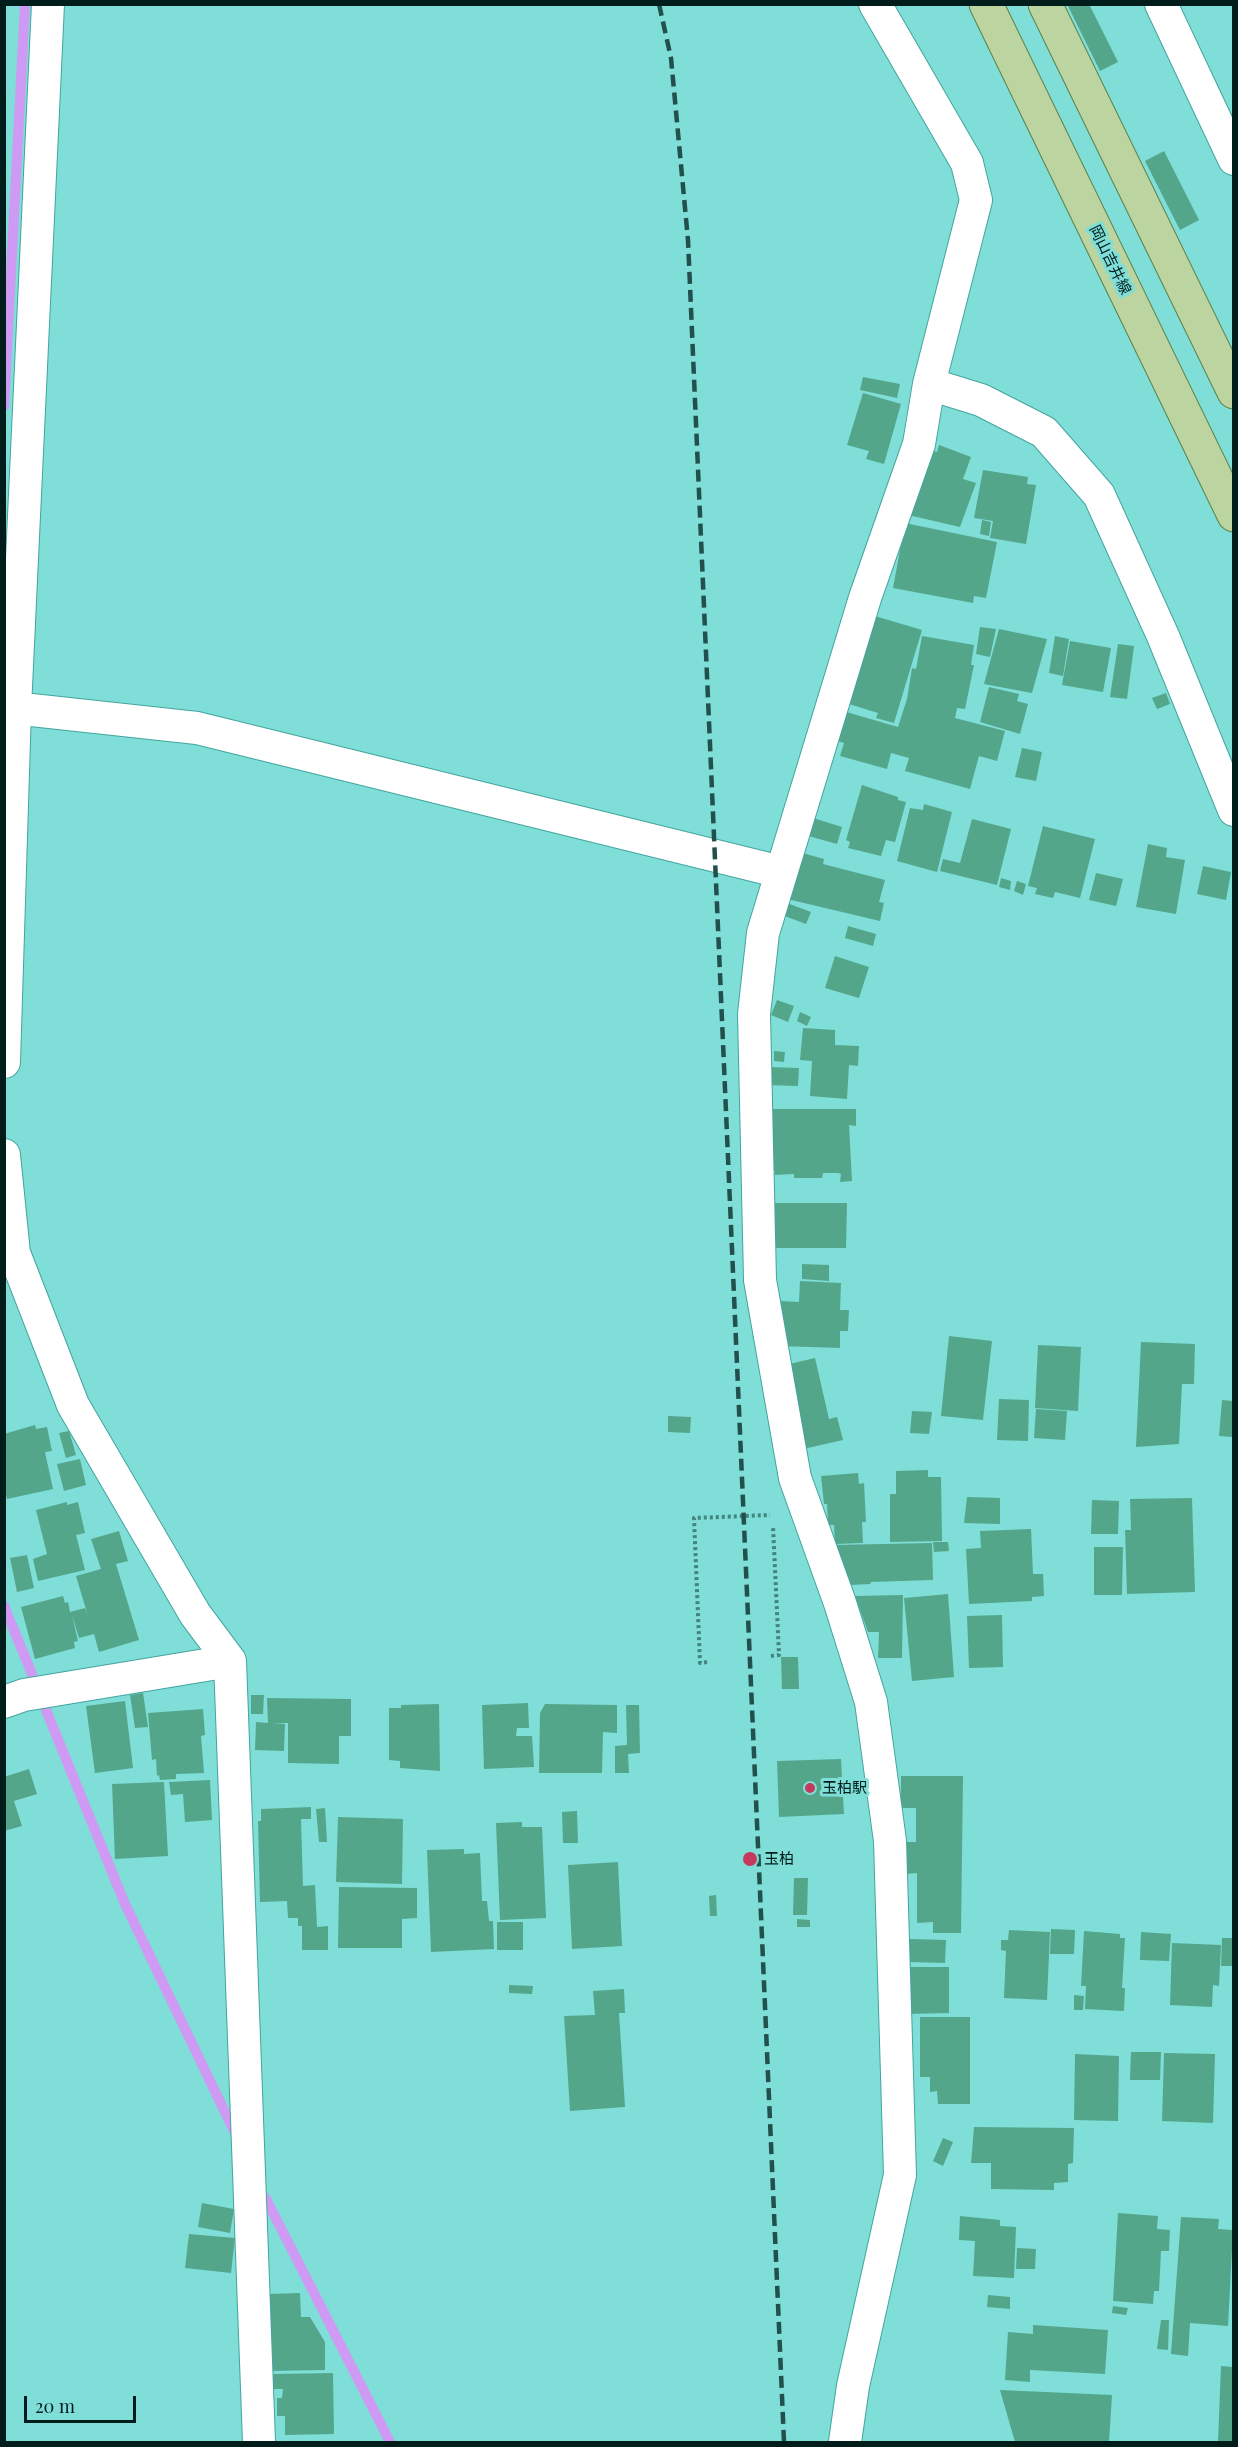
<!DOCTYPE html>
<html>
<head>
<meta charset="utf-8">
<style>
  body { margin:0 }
  #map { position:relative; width:1238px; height:2447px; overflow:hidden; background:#7fded7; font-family:"Playfair Display",serif }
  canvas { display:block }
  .frame { position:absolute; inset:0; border:6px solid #001d1b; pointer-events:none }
  .scale { position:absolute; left:24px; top:2396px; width:112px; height:27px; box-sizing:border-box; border:3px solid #001d1b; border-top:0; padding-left:8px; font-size:18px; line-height:21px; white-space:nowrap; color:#001d1b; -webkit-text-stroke:4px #7fded7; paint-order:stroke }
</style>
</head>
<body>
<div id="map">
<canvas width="1238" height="2447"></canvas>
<div class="frame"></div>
<div class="scale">20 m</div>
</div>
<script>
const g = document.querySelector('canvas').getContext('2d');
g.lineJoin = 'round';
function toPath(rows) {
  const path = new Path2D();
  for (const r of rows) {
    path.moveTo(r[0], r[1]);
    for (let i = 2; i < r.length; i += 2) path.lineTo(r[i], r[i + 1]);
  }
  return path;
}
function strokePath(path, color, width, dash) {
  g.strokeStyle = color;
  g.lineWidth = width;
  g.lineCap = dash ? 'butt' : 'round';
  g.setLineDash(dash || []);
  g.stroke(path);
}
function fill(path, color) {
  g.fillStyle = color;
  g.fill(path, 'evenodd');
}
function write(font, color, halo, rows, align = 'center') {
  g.font = font + ' "Playfair Display","Noto Sans JP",serif';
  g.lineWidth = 6;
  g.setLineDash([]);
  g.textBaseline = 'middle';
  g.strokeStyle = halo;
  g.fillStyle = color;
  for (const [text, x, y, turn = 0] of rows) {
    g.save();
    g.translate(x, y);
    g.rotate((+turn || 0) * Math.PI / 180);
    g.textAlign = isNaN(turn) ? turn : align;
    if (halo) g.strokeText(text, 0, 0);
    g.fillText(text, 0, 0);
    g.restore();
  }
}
strokePath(toPath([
  [4,406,25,4],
  [4,1606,32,1674],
  [46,1710,125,1904,235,2133],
  [265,2197,390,2442]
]), '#ce9af3', 10);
fill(toPath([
  [1067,4,1089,4,1118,62,1100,71],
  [1164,151,1199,220,1180,230,1145,161],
  [863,377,900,384,897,398,860,390],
  [863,393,901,404,884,464,866,459,869,451,847,445],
  [939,445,971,457,963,479,976,483,960,527,908,515,930,450,937,452],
  [983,470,1028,477,1027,484,1036,485,1026,544,990,538,993,521,974,518],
  [982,520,991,522,989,536,980,534],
  [905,523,997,542,986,598,974,596,973,603,893,588],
  [875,616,922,630,894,723,876,718,878,713,849,704],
  [980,627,996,629,990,657,976,654],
  [999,629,1047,639,1032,693,984,684],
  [922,636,974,645,971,665,974,665,965,709,957,708,955,718,1005,731,997,761,979,756,970,789,905,771,909,758,891,753,887,769,840,756,844,743,835,740,843,711,898,727,907,699,912,668,916,669],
  [1055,636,1069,639,1063,676,1049,673],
  [1070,641,1111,648,1103,692,1062,685],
  [1118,644,1134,646,1127,699,1110,697],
  [989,687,1019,694,1017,701,1028,704,1020,734,980,722],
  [1166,693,1170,704,1157,709,1152,698],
  [1022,748,1042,752,1036,781,1015,777],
  [862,785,898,797,898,800,906,802,895,842,886,840,881,856,848,848,850,842,846,840],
  [924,804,952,812,937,872,897,861,910,808,923,810],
  [810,817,842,827,837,844,805,835],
  [972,819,1011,829,997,885,940,871,943,859,960,863],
  [1043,826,1095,839,1080,898,1055,892,1053,898,1035,894,1037,888,1028,886],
  [1148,844,1167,848,1166,857,1185,860,1176,914,1136,907],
  [799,852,824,859,823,864,885,880,879,902,884,903,880,921,787,899],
  [1203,866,1231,872,1226,900,1197,894],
  [1096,873,1123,879,1116,906,1089,900],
  [1001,878,1011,881,1010,890,999,887],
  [1017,881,1026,884,1023,895,1014,891],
  [787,903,811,912,806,924,782,915],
  [848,926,876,934,873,946,845,938],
  [835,956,869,967,859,998,825,988],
  [777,1000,794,1006,788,1022,771,1015],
  [800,1012,811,1017,807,1026,797,1021],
  [803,1028,835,1030,835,1045,859,1046,858,1066,849,1065,847,1099,810,1096,812,1061,800,1060],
  [774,1051,785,1052,784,1062,774,1061],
  [767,1067,799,1068,798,1086,766,1085],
  [766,1109,856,1109,856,1126,849,1125,852,1181,840,1182,841,1174,838,1173,823,1173,822,1178,794,1178,794,1174,775,1175,775,1171,770,1171],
  [775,1203,847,1203,846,1248,774,1248],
  [802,1264,829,1265,829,1281,802,1279],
  [800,1281,841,1283,840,1310,849,1310,848,1331,840,1331,840,1348,778,1346,780,1301,799,1302],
  [949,1336,992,1341,983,1420,941,1416],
  [1141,1342,1195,1344,1194,1384,1182,1384,1179,1444,1136,1447],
  [1038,1345,1081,1347,1078,1411,1035,1408],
  [815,1358,829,1419,837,1417,843,1440,803,1449,797,1431,803,1429,785,1365],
  [999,1399,1029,1400,1028,1441,997,1440],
  [1222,1400,1233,1401,1233,1437,1219,1436],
  [1036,1409,1067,1411,1065,1440,1034,1438],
  [912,1411,932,1412,929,1434,910,1433],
  [668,1416,691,1417,690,1433,668,1432],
  [35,1425,36,1429,47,1427,52,1451,45,1452,53,1489,7,1499,4,1487,4,1434],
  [69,1431,76,1455,66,1458,59,1433],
  [80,1459,86,1485,64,1491,57,1464],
  [928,1470,928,1477,941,1477,942,1541,890,1542,890,1494,896,1494,896,1471],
  [858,1473,859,1484,864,1483,866,1522,862,1522,863,1543,835,1544,834,1525,828,1525,827,1504,824,1504,821,1476],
  [967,1497,1000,1498,1000,1524,964,1523],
  [1192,1498,1195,1592,1127,1594,1125,1530,1131,1530,1130,1499],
  [1092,1500,1119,1501,1118,1534,1091,1534],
  [67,1502,67,1505,78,1502,85,1533,76,1535,85,1570,38,1581,33,1559,47,1554,36,1510],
  [1031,1529,1033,1574,1043,1574,1044,1596,1032,1597,1032,1601,969,1604,966,1549,981,1548,980,1531],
  [119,1531,128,1561,116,1564,139,1640,99,1652,94,1634,79,1638,72,1615,78,1641,74,1642,75,1648,35,1659,21,1607,63,1596,65,1603,68,1602,70,1612,85,1608,88,1616,76,1576,101,1569,91,1539],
  [933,1542,948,1542,949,1551,934,1552],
  [932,1543,933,1580,870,1582,871,1584,850,1585,834,1545],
  [1094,1547,1123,1547,1122,1595,1094,1595],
  [27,1555,34,1588,17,1592,10,1558],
  [948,1594,954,1677,912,1681,904,1598],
  [903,1595,902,1658,878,1658,879,1632,868,1632,855,1596],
  [1002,1615,1003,1667,969,1668,967,1616],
  [781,1657,798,1657,799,1689,782,1689],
  [143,1693,148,1727,135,1728,130,1695],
  [251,1695,264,1695,263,1714,251,1714],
  [267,1698,351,1699,351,1736,339,1736,339,1764,288,1763,288,1723,273,1723,285,1724,284,1751,255,1750,256,1722,268,1723],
  [125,1701,133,1768,95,1773,86,1706],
  [528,1703,529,1728,517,1728,516,1736,532,1736,534,1767,484,1769,482,1705],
  [439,1704,440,1771,400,1768,400,1761,389,1760,389,1708,401,1708,401,1705],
  [545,1704,617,1705,617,1733,603,1732,602,1773,539,1773,540,1713],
  [626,1705,639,1705,640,1753,628,1754,629,1773,615,1773,615,1746,627,1745],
  [203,1709,205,1735,201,1736,204,1773,176,1774,176,1779,160,1780,159,1775,157,1776,156,1759,152,1760,148,1713],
  [841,1759,844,1814,779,1817,777,1761],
  [29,1769,37,1794,14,1801,22,1826,4,1831,4,1777],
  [901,1776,963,1776,961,1933,933,1933,933,1922,917,1923,917,1873,906,1874,906,1842,916,1842,916,1808,901,1808],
  [210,1780,212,1820,185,1822,183,1794,171,1795,169,1782],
  [164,1782,168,1856,115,1859,112,1784],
  [311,1807,311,1819,301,1819,303,1886,315,1885,317,1927,328,1926,328,1950,302,1950,302,1926,298,1926,298,1918,288,1918,287,1901,260,1902,258,1821,261,1821,261,1809],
  [325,1808,327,1842,319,1842,316,1809],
  [577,1811,578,1843,563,1843,562,1812],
  [338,1817,403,1819,402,1884,336,1882],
  [522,1822,522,1827,542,1827,546,1918,500,1920,496,1823],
  [464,1849,464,1854,480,1853,482,1901,487,1901,489,1921,493,1921,494,1949,431,1952,427,1850],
  [618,1862,622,1946,572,1949,568,1865],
  [794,1878,808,1878,807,1915,793,1915],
  [339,1887,417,1888,417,1918,402,1919,402,1948,338,1948],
  [716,1895,717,1916,710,1916,709,1896],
  [797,1919,810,1920,810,1927,797,1927],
  [497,1922,523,1922,523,1950,497,1950],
  [1051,1929,1075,1930,1074,1954,1050,1954],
  [1009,1930,1050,1932,1047,2000,1004,1998,1006,1951,1001,1950,1001,1940,1008,1940],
  [1084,1931,1120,1934,1120,1938,1125,1938,1122,1988,1125,1988,1124,2011,1085,2009,1086,1986,1081,1986],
  [1141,1932,1171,1934,1169,1961,1140,1960],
  [1222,1938,1233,1938,1233,1966,1221,1966],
  [910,1939,946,1940,945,1963,909,1962],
  [1172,1943,1221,1945,1219,1986,1213,1985,1212,2007,1170,2005],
  [907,1967,949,1967,949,2013,908,2014],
  [509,1985,533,1986,532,1994,509,1993],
  [624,1989,625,2013,619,2013,625,2107,570,2111,564,2016,595,2015,593,1991],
  [1074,1995,1084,1996,1083,2010,1074,2010],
  [920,2017,970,2017,970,2104,938,2104,937,2091,930,2092,930,2077,920,2077],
  [1131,2052,1161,2052,1160,2080,1130,2080],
  [1164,2053,1215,2054,1213,2123,1162,2121],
  [1075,2054,1119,2056,1118,2121,1074,2120],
  [974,2127,1074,2128,1073,2163,1068,2164,1068,2182,1054,2183,1054,2190,991,2189,991,2163,971,2163],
  [943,2138,953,2142,943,2166,933,2161],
  [202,2203,234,2209,230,2233,198,2227],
  [1118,2213,1158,2216,1157,2229,1170,2230,1169,2251,1161,2251,1159,2291,1154,2291,1153,2304,1113,2301],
  [960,2216,1000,2220,1000,2226,1016,2227,1014,2278,973,2276,975,2241,959,2240],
  [1181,2217,1219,2219,1218,2229,1233,2230,1228,2326,1190,2323,1188,2356,1171,2354],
  [189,2234,235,2238,231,2273,185,2268],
  [1017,2248,1036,2249,1035,2269,1016,2269],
  [300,2293,301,2317,310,2317,325,2342,325,2370,270,2371,269,2294],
  [988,2295,1010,2297,1010,2309,987,2307],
  [1113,2306,1128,2308,1126,2315,1112,2313],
  [1161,2320,1169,2320,1168,2350,1157,2349],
  [1033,2325,1108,2330,1105,2374,1030,2370,1030,2382,1005,2380,1008,2332,1033,2334],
  [1221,2366,1233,2367,1233,2442,1218,2442],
  [333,2373,334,2434,285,2435,285,2416,277,2416,277,2398,282,2398,283,2389,273,2389,272,2374],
  [1000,2390,1112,2395,1109,2442,1015,2442]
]), '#54a68b');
const minor = toPath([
  [1161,4,1234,159],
  [929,384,981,400,1044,432,1099,495,1163,636,1234,810],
  [4,707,197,728,781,872],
  [4,1062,15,708,48,4],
  [4,1155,14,1253,73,1405,195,1614,230,1661,259,2442],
  [4,1702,24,1695,230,1661],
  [845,2442,853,2386,900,2175,890,1841,871,1702,840,1603,795,1478,760,1280,754,1014,763,933,865,598,919,444,929,384,976,200,967,163,875,4]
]);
const primary = toPath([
  [986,4,1234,515],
  [1045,4,1234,392]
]);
strokePath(minor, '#43a59f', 34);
strokePath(primary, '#5c8148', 35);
strokePath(toPath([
  [771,1656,779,1655,773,1526],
  [707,1662,700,1663,694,1518,770,1515]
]), '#44847f', 4, [3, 3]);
strokePath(minor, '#fff', 32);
strokePath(primary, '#bbd4a0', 33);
strokePath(toPath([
  [659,4,671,58,688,240,784,2442]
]), '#22504d', 4.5, [12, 6]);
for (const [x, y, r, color] of [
  [810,1788,6,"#c7385d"],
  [750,1859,8,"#c7385d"]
]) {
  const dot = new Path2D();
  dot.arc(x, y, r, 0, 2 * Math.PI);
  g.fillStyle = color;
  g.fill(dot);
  strokePath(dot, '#7fded7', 2);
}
write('15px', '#001d1b', '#7fded7', [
  ["岡山吉井線",1110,260,64]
]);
write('15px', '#001d1b', '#7fded7', [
  ["玉柏駅",822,1788],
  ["玉柏",764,1859]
], 'left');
</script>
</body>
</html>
